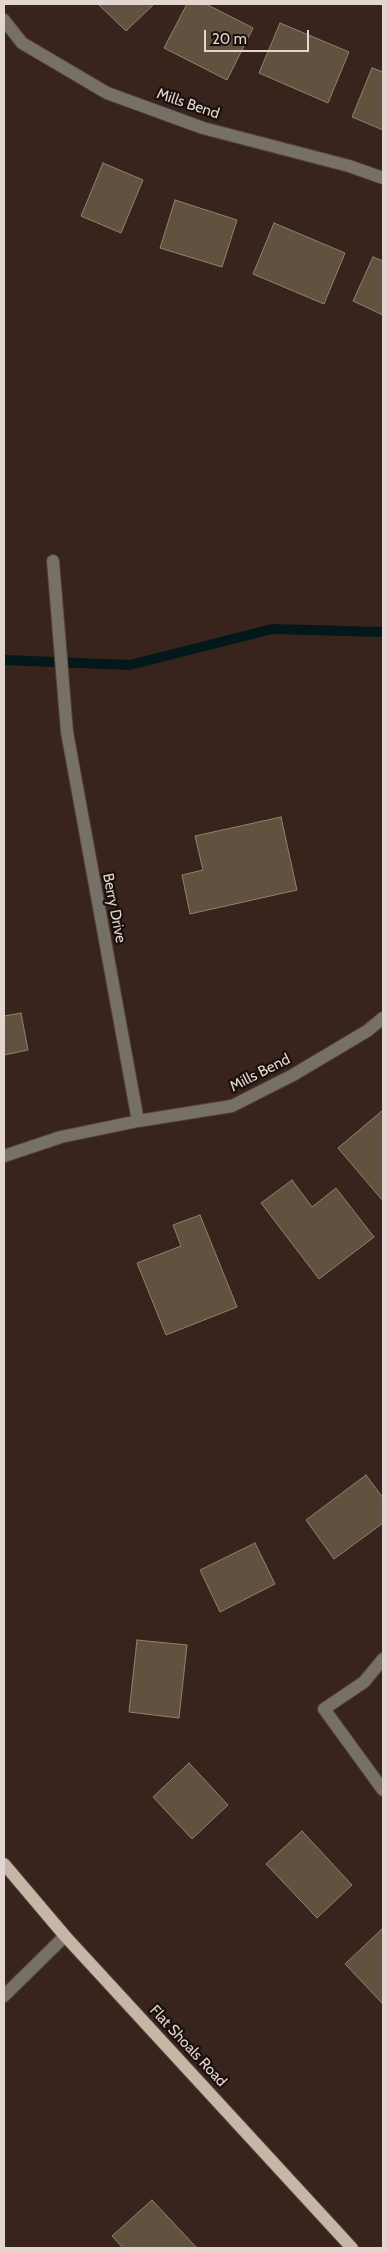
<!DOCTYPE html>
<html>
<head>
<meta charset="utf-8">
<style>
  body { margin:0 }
  #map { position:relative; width:387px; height:2252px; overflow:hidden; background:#38241c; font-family:Cabin,sans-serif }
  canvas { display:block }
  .frame { position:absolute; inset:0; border:5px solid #e3d5d0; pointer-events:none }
  .scale { position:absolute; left:204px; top:30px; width:105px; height:22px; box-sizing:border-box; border:2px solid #e3d5d0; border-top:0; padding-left:6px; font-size:15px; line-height:18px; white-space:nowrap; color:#e3d5d0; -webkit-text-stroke:4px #19100c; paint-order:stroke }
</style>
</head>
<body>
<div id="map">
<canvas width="387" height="2252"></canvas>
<div class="frame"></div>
<div class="scale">20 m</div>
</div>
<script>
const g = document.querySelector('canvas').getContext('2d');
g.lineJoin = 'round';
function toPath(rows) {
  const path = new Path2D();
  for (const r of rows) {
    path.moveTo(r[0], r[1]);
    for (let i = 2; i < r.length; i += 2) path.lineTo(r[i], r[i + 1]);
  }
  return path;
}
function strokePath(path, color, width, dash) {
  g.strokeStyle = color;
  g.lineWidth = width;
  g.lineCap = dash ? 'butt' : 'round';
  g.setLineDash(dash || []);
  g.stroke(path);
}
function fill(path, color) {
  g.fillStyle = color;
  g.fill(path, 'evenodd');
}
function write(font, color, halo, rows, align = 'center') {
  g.font = font + ' Cabin,sans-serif';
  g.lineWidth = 4.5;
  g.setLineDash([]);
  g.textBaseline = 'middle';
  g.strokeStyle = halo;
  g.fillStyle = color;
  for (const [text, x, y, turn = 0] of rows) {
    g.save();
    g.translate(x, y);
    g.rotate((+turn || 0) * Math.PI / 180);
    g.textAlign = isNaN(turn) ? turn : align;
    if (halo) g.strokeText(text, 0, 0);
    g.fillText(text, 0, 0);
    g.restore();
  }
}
strokePath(toPath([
  [4,660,130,665,272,629,383,632]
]), '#03181b', 10);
const building = toPath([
  [98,4,154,4,126,31,98,4],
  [187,4,206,4,253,28,227,80,164,48,187,4],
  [280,23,349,52,328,103,259,73,280,23],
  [372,68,383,72,383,130,352,117,372,68],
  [103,163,143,180,121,233,81,216,103,163],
  [175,200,237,220,222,267,160,248,175,200],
  [274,223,345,253,324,304,253,274,274,223],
  [373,257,383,261,383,315,353,301,373,257],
  [281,817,297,890,190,914,182,875,203,870,195,836,281,817],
  [21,1013,28,1050,4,1055,4,1016,21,1013],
  [383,1110,383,1201,338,1148,383,1110],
  [292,1180,312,1207,336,1188,374,1237,319,1279,261,1203,292,1180],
  [200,1215,237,1307,166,1335,137,1263,181,1246,173,1225,200,1215],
  [366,1475,383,1498,383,1523,334,1559,306,1520,366,1475],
  [255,1543,275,1584,220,1612,200,1570,255,1543],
  [137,1640,187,1645,179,1718,129,1712,137,1640],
  [189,1763,228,1805,192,1839,153,1797,189,1763],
  [302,1831,352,1885,317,1918,266,1864,302,1831],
  [382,1929,383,1930,383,2004,345,1964,382,1929],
  [152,2200,196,2247,195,2248,123,2248,112,2236,152,2200]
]);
fill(building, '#60523f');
strokePath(building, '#91826e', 1);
const minor = toPath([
  [4,20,22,43,107,93,203,128,349,166,383,178],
  [53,561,67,732,138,1121],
  [4,1156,61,1137,138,1121,232,1106,293,1075,367,1031,383,1018],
  [383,1659,364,1682,324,1709,383,1790],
  [4,1996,65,1936]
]);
const major = toPath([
  [4,1864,65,1936,352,2248]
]);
strokePath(minor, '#534039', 14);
strokePath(major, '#534039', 14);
strokePath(minor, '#777067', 12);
strokePath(major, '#c5b6a5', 12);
write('15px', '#e3d5d0', '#19100c', [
  ["Mills Bend",188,104,19],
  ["Berry Drive",114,908,79],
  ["Mills Bend",260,1073,-27],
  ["Flat Shoals Road",188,2046,47]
]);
</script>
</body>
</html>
